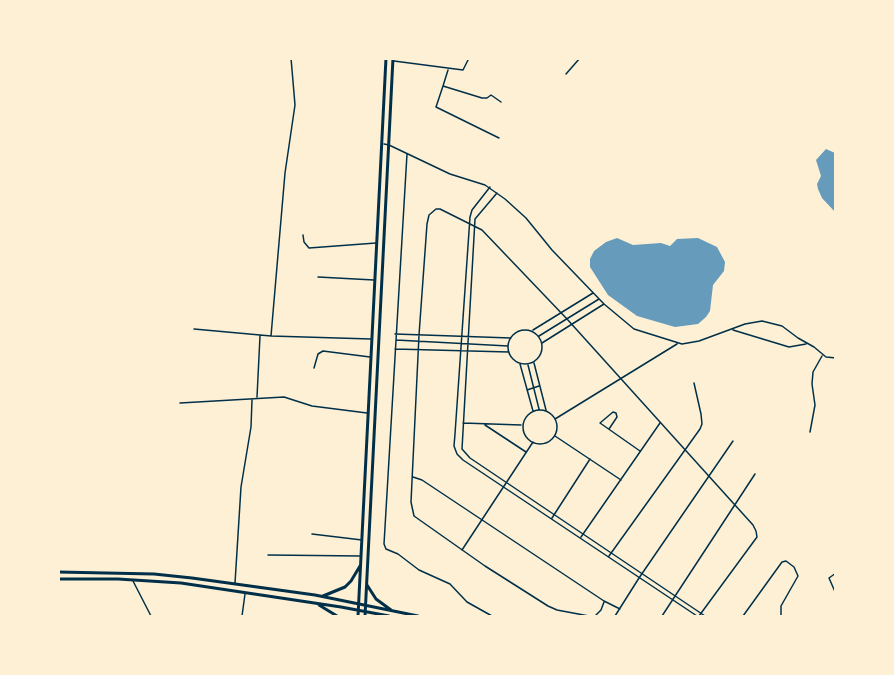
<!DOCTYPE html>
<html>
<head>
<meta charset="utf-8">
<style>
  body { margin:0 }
  #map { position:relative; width:894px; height:675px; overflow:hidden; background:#fdf0d5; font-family:"DM Sans",sans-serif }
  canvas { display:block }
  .frame { position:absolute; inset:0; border:60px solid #fdf0d5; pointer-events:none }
</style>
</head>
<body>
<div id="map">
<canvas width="894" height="675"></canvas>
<div class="frame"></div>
</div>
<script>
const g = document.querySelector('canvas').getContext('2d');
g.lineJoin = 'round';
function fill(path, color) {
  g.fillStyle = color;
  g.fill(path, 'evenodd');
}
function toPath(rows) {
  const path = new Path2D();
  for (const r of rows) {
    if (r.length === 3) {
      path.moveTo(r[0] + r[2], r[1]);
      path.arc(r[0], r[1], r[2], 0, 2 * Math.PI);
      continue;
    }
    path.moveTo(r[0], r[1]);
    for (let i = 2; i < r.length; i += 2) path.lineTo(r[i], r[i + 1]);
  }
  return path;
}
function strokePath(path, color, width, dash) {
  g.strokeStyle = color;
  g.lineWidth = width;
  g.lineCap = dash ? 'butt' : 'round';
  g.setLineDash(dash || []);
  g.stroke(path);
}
fill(toPath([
  [826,149,835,153,835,212,822,198,818,189,817,184,821,176,816,160],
  [617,238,633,245,661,243,670,246,677,239,698,238,717,247,725,262,724,271,713,285,710,311,706,317,698,324,675,327,637,316,608,295,590,267,590,259,594,251,606,242]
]), '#669bbc');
strokePath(toPath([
  [394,61,463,70,469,58],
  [448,70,443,86,482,98,487,98,491,95,501,102],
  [566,74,580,58],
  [443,86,436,107,499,138],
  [384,144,389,145,450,174,485,185,505,199,526,218,552,250,604,304,634,329,682,344,699,341,745,324,762,321,782,326,798,338,814,347,826,357,836,358],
  [407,154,384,544,386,549,398,554,419,570,450,584,467,602,492,616],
  [490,187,472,210,470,217,455,434,454,446,457,454,463,460,697,616],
  [497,193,475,219,462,449,470,458,705,616],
  [303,235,304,242,309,248,376,243],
  [318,277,374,280],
  [194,329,271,336,371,339],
  [533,330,593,293],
  [733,330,789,347,806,344],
  [525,347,17],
  [395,334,511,338],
  [271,336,285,173,295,105,291,58],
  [539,336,599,299],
  [396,340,508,346],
  [542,343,604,304],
  [395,349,509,352],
  [534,363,546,410],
  [520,364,533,411],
  [528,365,539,409],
  [314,368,318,354,323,351,370,357],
  [527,390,539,386],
  [257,397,260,336],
  [180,403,284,397,312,406,367,413],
  [540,427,17],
  [555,419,677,344],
  [463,423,521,425],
  [485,425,526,452],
  [609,429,617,417,616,413,613,412,600,423,640,451],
  [810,432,815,405,812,384,813,372,822,356],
  [555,436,621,480],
  [413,477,422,480,604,601,620,609],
  [552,518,590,459],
  [312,534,362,540],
  [581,537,660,423],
  [462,550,533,442],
  [268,555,361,556],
  [609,556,700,429,702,424,701,414,694,383],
  [836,573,829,578,836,594],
  [133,581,151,616],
  [235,583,241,487,251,427,252,400],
  [242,616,245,594],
  [589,616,557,610,548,606,485,566,414,516,411,502,419,335,427,224,429,215,436,209,440,209,482,230,567,319,753,525,756,531,757,537,699,616],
  [595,616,601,610,604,602],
  [615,616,639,578,733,441],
  [662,616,755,474],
  [743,616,782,562,786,561,794,567,798,576,781,606,781,616]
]), '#003049', 1.5);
strokePath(toPath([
  [58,572,154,574,192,578,315,595,418,616],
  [58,579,118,579,181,583,341,607,389,616],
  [367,585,376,599,391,610],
  [323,596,345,587,351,581,360,566],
  [319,605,337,616],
  [358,616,386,58],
  [365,616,393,58]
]), '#003049', 3);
</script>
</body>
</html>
